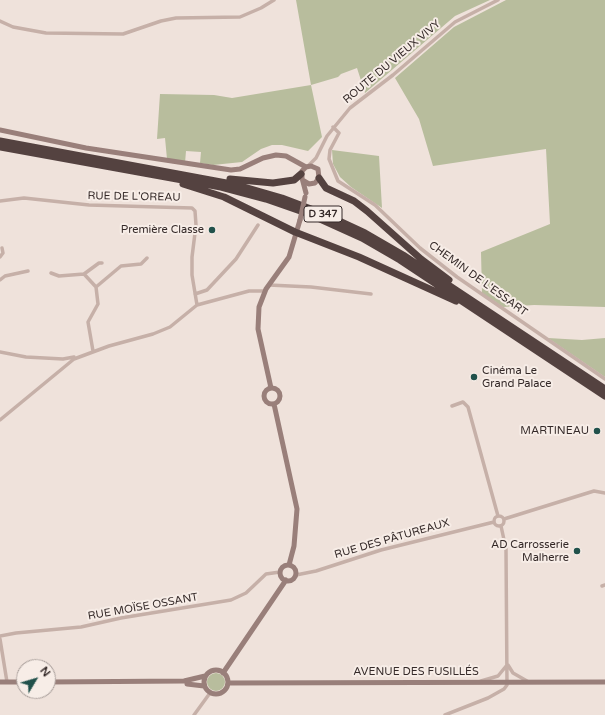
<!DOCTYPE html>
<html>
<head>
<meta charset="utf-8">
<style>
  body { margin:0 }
  #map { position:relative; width:605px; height:715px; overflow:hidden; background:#efe2db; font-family:"Varela Round",sans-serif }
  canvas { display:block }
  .north { position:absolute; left:16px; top:659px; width:40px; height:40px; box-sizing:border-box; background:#f7ede7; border:1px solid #a99f9b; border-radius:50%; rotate:52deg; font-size:11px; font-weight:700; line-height:16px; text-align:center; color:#342928 }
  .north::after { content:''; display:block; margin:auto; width:14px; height:18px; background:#21514b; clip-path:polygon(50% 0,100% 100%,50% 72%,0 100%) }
</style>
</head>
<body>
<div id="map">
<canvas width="605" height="715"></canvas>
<div class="north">N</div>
</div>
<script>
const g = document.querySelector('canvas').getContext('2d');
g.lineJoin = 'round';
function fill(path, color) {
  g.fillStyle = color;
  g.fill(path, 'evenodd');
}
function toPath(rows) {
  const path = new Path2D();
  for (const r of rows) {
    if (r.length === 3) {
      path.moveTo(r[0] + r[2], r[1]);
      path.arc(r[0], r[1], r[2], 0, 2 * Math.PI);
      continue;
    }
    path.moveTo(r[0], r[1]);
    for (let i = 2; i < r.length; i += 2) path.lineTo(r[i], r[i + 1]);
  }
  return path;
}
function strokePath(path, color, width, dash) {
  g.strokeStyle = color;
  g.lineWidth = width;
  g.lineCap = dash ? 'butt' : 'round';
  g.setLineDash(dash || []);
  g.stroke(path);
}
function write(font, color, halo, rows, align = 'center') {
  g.font = font + ' "Varela Round",sans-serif';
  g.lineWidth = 4;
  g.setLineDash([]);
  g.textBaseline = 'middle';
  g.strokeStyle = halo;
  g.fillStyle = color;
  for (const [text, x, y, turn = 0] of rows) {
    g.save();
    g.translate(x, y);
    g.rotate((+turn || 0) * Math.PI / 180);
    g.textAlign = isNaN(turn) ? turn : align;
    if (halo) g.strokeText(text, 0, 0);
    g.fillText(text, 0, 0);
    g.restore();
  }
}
fill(toPath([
  [296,0,490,0,455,16,365,93,357,68,341,74,338,77,311,85,322,137,308,151,282,145,272,145,261,149,242,162,213,165,200,163,201,152,186,151,185,163,167,159,165,138,157,139,160,94,214,95,232,98,311,85],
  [506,0,605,0,605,307,534,305,503,307,482,293,481,252,550,224,546,149,433,166,419,119,395,78,454,27],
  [332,150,379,156,382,208,351,187,340,177,333,164],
  [548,338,582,340,605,338,605,377],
  [216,682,9]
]), '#b8bd9d');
strokePath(toPath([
  [0,21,13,27,46,33,123,34,161,21,176,18,240,17,261,8,274,0],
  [333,127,339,133,330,150,329,159,338,181,375,205,420,248,457,277,605,379],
  [308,166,316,158,327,136,350,108,393,75,455,22,498,0],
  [0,201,24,198,89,205,192,208,195,211,196,225,192,257,192,275,197,305],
  [0,257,3,253,2,248],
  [51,273,59,276,84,274,96,287,98,304,88,322,93,351],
  [84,274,99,263,102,263],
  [0,280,5,276,28,271],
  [269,285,311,287,371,294],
  [96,287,121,266,141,264,147,258],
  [195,294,207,290,236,259,258,225],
  [0,352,26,357,63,359,74,357],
  [452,406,463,402,468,407,498,516],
  [0,420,74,359,109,346,153,334,170,327,197,305,249,291,265,291],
  [499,521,5],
  [504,519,594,491,605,493],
  [296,575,316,571,381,550,494,522],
  [602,586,605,585],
  [0,636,16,633,81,627,121,618,231,600,246,593,266,574,280,572],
  [0,639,7,682],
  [508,665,513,673,527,681],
  [481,681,498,676,507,665],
  [194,715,210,693],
  [445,715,488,698,504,689,507,685,506,549,501,526]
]), '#c6b0a8', 3.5);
strokePath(toPath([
  [0,130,86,148,231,170,240,169,263,158,276,155,286,156,306,167],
  [304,181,309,184,315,183,319,178,318,169,311,166,306,167,302,171,302,178,306,193],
  [271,388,258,329,259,307,266,289,289,257,300,220],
  [272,396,8],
  [274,404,297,509,294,546,289,565],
  [288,573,8],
  [216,682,12],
  [223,673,286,580],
  [0,682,24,682],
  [48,682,184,681,205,676],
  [228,683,605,682],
  [187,684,204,686]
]), '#997f7a', 5);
strokePath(toPath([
  [0,141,237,185,282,198,324,214,365,233,403,255,605,389],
  [0,147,221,187,266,199,309,214,362,238,400,260,605,396],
  [319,178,326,188,354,201,367,211,421,259,449,280],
  [230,179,273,183,294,180,301,174],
  [183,184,224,197,295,232,359,257,456,301]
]), '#544240', 7);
strokePath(toPath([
  [300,220,305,197]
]), '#997f7a', 5);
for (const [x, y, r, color] of [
  [212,230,4,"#21514b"],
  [474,377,4,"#21514b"],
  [597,431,4,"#21514b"],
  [577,551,4,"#21514b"]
]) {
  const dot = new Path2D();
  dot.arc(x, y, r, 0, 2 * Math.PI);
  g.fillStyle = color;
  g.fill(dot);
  strokePath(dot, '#f7ede7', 1.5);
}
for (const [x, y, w] of [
  [323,214,38]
]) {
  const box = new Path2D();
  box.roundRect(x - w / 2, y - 8, w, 16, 3);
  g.fillStyle = '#f7ede7';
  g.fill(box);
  strokePath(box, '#342928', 1);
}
write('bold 10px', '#342928', null, [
  ["D 347",323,214]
]);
write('11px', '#342928', '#f7ede7', [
  ["ROUTE DU VIEUX VIVY",392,62,-40],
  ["RUE DE L'OREAU",134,197,1],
  ["CHEMIN DE L'ESSART",478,279,36],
  ["RUE DES PÂTUREAUX",392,539,-16],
  ["RUE MOÏSE OSSANT",143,607,-10],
  ["AVENUE DES FUSILLÉS",416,672]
]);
write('11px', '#342928', '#f7ede7', [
  ["Première Classe",204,230],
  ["Cinéma Le",482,371,"left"],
  ["Grand Palace",482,384,"left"],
  ["MARTINEAU",589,431],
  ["AD Carrosserie",569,545],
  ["Malherre",569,558]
], 'right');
</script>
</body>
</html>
